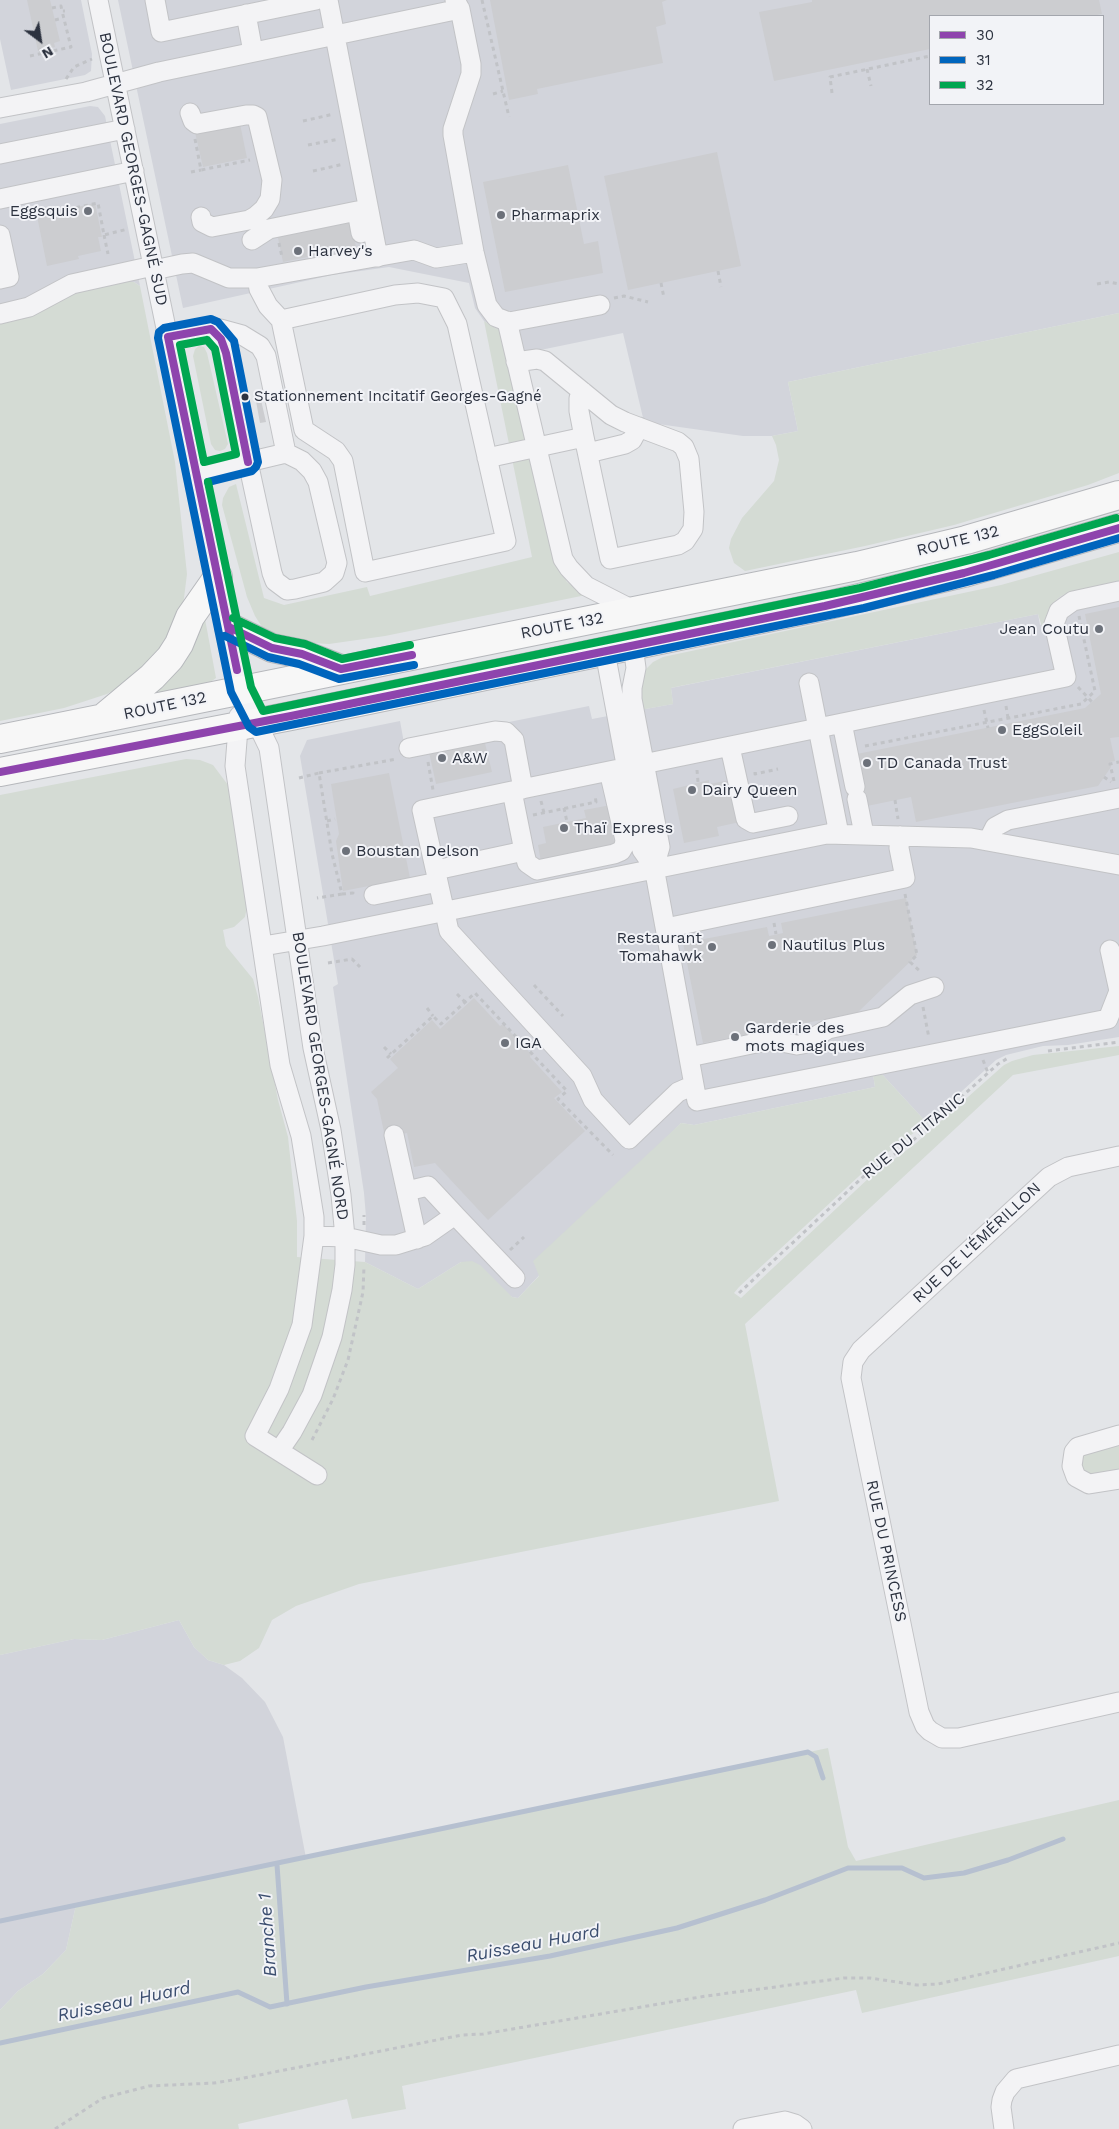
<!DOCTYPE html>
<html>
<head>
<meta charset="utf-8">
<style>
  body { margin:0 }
  #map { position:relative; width:1119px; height:2129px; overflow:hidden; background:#e3e5e8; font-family:"Work Sans",sans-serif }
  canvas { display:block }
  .legend { position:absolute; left:929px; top:15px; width:175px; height:90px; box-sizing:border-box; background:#f2f3f7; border:1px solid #a3a6ad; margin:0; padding:6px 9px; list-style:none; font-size:15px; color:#2c323f }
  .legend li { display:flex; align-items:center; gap:10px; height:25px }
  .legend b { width:25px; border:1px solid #a3a6ad }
  .north { position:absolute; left:15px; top:15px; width:50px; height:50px; -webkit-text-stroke:4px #f2f3f7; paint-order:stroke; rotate:149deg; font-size:14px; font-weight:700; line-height:20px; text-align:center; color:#2c323f }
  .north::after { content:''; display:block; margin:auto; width:18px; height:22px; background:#2c323f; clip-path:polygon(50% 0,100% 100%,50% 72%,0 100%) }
</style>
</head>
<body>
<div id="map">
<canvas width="1119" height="2129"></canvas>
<ul class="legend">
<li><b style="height:6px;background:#8e44ad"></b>30</li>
<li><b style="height:6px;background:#0065bd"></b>31</li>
<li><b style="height:6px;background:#00a651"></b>32</li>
</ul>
<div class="north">N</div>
</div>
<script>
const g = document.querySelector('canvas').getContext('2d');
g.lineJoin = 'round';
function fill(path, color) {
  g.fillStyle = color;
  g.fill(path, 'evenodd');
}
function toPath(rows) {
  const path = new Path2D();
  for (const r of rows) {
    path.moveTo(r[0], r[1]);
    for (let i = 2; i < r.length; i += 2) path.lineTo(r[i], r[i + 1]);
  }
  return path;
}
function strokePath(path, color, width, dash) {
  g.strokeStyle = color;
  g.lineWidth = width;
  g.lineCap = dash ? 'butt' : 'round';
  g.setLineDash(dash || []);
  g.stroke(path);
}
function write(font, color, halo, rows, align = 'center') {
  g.font = font + ' "Work Sans",sans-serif';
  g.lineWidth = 4;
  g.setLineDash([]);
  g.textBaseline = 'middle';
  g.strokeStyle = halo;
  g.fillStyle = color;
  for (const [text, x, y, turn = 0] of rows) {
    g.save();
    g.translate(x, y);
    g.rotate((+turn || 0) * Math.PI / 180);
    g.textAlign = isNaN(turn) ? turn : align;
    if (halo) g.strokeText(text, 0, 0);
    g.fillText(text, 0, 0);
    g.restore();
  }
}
fill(toPath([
  [0,0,81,0,92,54,91,71,85,75,11,90,0,39],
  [118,0,1119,0,1119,313,788,382,798,431,772,436,743,436,644,422,623,333,521,354,497,329,484,321,475,308,469,283,389,267,332,275,183,308],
  [930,16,1103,16,1103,104,930,104],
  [90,106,98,107,105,116,140,286,134,282,69,293,34,315,0,323,0,124],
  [1119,582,1119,1037,1068,1045,1043,1046,1006,1055,996,1060,927,1123,880,1072,873,1074,875,1087,694,1125,681,1123,518,1298,512,1297,461,1262,418,1289,365,1262,366,1217,364,1193,333,987,338,984,300,756,307,740,400,721,404,743,589,706,592,719,640,710,673,704,671,688,1038,614,1040,625,1046,622,1048,612,1052,604,1061,596,1073,591],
  [179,1620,194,1647,208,1660,224,1665,242,1678,265,1702,283,1737,306,1858,76,1905,66,1950,43,1974,18,1991,0,2010,0,1655,74,1639,102,1640]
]), '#d2d4db');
fill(toPath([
  [121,281,134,282,140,286,175,462,187,574,183,606,173,631,155,659,137,677,107,694,64,708,0,721,0,323,34,315,69,293],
  [1119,313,1119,473,1088,485,954,525,865,546,745,571,734,563,729,548,731,539,742,518,774,481,779,460,776,445,772,436,798,431,788,382],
  [484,321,497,329,503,330,559,568,567,582,586,595,385,636,329,644,297,642,278,637,264,630,255,616,247,597,222,505,223,498,229,487,236,484,264,598,284,605,367,587,370,596,532,557],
  [199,346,204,347,207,353,228,444,225,449,220,451,215,450,211,444,193,356,195,349],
  [1119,552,1119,582,1073,591,1061,596,1052,604,1042,627,1038,614,680,686,671,688,673,704,640,710,641,678,646,669,653,662,663,657,1001,585],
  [205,619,216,678,209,683,142,697],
  [186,759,200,760,213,765,228,785,247,907,245,917,234,927,223,930,226,946,253,979,258,997,278,1100,288,1137,297,1221,297,1257,365,1262,418,1289,461,1262,472,1261,480,1265,512,1297,518,1298,539,1276,533,1261,681,1123,694,1125,875,1087,873,1074,880,1072,927,1123,871,1165,739,1287,734,1293,741,1298,871,1176,915,1144,1004,1065,1012,1061,1033,1055,1119,1046,1119,1055,1013,1075,745,1324,779,1501,359,1584,296,1606,272,1620,259,1648,240,1661,224,1665,208,1660,194,1647,179,1620,102,1640,74,1639,0,1655,0,795],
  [1119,1445,1119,1469,1092,1475,1083,1471,1081,1467,1082,1456,1086,1453],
  [828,1748,848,1847,856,1861,1119,1800,1119,1956,862,2013,856,1990,402,2086,406,2109,352,2119,347,2099,238,2124,239,2129,0,2129,0,2010,18,1991,43,1974,66,1950,76,1905,277,1865]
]), '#d4dbd4');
strokePath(toPath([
  [277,1865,287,2004],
  [0,1921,808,1752,816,1757,823,1778],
  [0,2043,238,1992,270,2007,366,1987,550,1956,677,1928,765,1900,848,1868,902,1868,924,1878,964,1873,1008,1860,1063,1839]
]), '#b6c0d0', 5);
fill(toPath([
  [27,0,50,0,60,41,54,43,55,47,38,51],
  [490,0,667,0,662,2,666,24,656,27,663,63,537,89,538,94,509,100],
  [812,0,1099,0,1102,14,1092,16,930,16,930,49,774,81,759,12,812,2],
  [239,119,247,158,203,167,194,128],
  [717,152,741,266,628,290,604,176],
  [568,165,584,244,598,241,603,273,505,292,483,182],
  [95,203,102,237,98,237,101,251,78,256,79,259,47,266,37,216],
  [350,218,356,247,283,262,277,233],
  [261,400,266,422,260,423,256,401],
  [1119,607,1119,737,1110,738,1115,761,1110,762,1111,767,1098,786,916,822,911,797,862,807,848,801,846,789,858,787,852,755,1085,708,1101,694,1085,614],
  [484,739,492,772,436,784,429,752],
  [389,773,410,878,343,891,336,841,339,834,331,784],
  [709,780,709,784,731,780,740,822,717,827,719,836,684,843,673,789],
  [611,805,616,829,612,830,615,847,541,862,538,845,546,843,543,827,586,818,584,810],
  [906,898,917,955,857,1013,703,1043,683,943,767,927,769,936,783,933,781,923],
  [474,998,500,1026,503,1024,531,1054,530,1057,562,1092,554,1098,585,1131,488,1220,435,1163,414,1167,407,1133,385,1137,377,1099,371,1092,398,1068,390,1059,432,1020,440,1029]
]), '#cccdd0');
const minor = toPath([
  [98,0,241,690,269,748,313,1048,331,1130,341,1195,345,1237,345,1265,342,1290,332,1337,312,1395,292,1432,279,1451],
  [155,0,161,32,316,0],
  [328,0,378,257],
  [455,0,460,9,471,64,471,74,453,129,453,135,474,252,487,305,496,317,509,322,600,305],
  [246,14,253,52],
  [0,108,86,92,159,72,460,9],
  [190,113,193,121,197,124,246,115,253,115,257,117,272,180,270,199,264,209,256,216,249,220,212,227,202,222,201,217],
  [0,154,125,129],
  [0,199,134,171],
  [0,235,9,277,0,279],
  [252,240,269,229,357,211,361,233],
  [154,270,182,264,193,263,229,278,257,278,414,250,436,258,474,252],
  [257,278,259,289,268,306,281,320,395,295,418,293,444,298,457,324,506,541,365,572,343,461,336,451,304,430,281,320],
  [0,314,29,307,72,284,153,266],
  [507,321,563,559,569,568,586,586,635,611],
  [168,337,204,330,220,329,242,335,260,346,266,356,286,453],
  [583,392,579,398,579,411,584,437],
  [588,453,625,444,632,440,639,427],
  [487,458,584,437,610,559,678,545,685,541,693,529,694,512,689,459,684,447,678,442,625,422,611,415,545,361,537,359,516,362],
  [197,474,216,470,248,462,286,453,302,461,312,471,318,482,337,563,334,573,324,582,295,589,287,590,275,581,272,573,248,462,226,353,221,339,211,329],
  [633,646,636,668,632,688,632,699,660,847,654,867],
  [809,683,839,834],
  [239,716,235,766,280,1065,301,1136,314,1217,314,1236,302,1325,279,1389,255,1436,317,1475],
  [842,723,855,787],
  [730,747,746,819,753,823,788,816],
  [409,748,495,731,506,732,514,740,523,789],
  [512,791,422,810,449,931,582,1076,593,1100,629,1139,678,1092,694,1085,654,867,642,850,605,652],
  [857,799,864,834],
  [988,841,995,827,1008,820,1119,798],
  [524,851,527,863,537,870,614,854,621,851,624,846,625,840,609,771],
  [436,870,524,851,512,791,1066,677,1054,624,1059,611,1073,601,1119,591],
  [374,895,438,882],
  [666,928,905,878,899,848,900,836],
  [263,946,323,936,827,834,971,838,1119,865],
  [689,1057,766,1041,776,1041,797,1045,803,1044,828,1029,883,1017,910,995,934,987],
  [694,1085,697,1101,1108,1019,1119,991,1110,950],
  [394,1135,417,1239],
  [1119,1156,1068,1167,1049,1177,861,1350,853,1362,851,1378,919,1712,925,1726,930,1731,942,1738,959,1738,1119,1702],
  [407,1191,428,1186,455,1215],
  [314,1236,345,1237,381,1245,396,1245,425,1236,455,1215,515,1278],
  [1119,1435,1078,1447,1074,1452,1072,1466,1076,1477,1089,1484,1119,1479],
  [743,2129,785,2121,795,2124,802,2129],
  [1004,2129,1001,2107,1002,2100,1005,2092,1016,2079,1119,2055]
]);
const highway = toPath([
  [229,627,272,648,302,654,341,669],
  [103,718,152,677,170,658,179,644,190,617,218,577],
  [0,739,857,566,966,540,1119,495],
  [0,772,291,716,825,606,964,573,1119,528]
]);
strokePath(minor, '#c2c3c6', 21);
strokePath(highway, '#b6b8bc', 30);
strokePath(toPath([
  [482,0,509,117],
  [52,8,61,6,62,11],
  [55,20,63,18],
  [41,53,40,50,51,48],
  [30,56,71,47,62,11,65,11],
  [867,69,871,86],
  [66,79,74,67,92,59],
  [832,93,830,77,930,56],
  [493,94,503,91],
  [303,121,334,114],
  [195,139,201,170,250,160],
  [308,145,339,139],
  [313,171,344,164],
  [191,172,201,170],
  [37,216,98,203,104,235,128,229],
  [104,235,108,254],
  [279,243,282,257],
  [718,271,721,287],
  [661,283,664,298],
  [1097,284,1109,282,1119,284],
  [614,298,624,296,648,302],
  [1072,634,1089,631],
  [1078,687,1092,702],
  [1006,706,1008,718],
  [984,710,988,728],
  [865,746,1081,704,1095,691,1079,616],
  [428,762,433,790],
  [697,770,698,782],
  [755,772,755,774,778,769],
  [319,773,397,759],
  [1104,777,1111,782],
  [299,778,319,773,332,854,342,894,317,898],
  [1114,781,1110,764,1119,762],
  [895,800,898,819],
  [541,801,544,813],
  [564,808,567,822],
  [533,815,596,802,595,795],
  [327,821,335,819],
  [342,894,353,893,352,890],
  [905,894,917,955,910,962,921,972],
  [774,923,776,934],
  [328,963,352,959,360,967],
  [534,985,563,1016],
  [457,994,465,1002],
  [923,1007,929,1038],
  [427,1008,433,1016],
  [384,1047,391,1054],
  [1048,1051,1119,1042],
  [387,1058,433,1016,441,1024,475,993,567,1091,558,1099,613,1155],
  [983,1060,988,1073],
  [364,1225,364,1215],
  [510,1250,524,1237],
  [739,1293,863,1177,910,1143,998,1064,1008,1058],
  [312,1440,333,1399,348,1360,363,1292,364,1266],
  [55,2129,103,2098,149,2086,214,2083,239,2079,462,2035,483,2034,706,1996,844,1978,870,1978,917,1985,938,1984,1119,1943]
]), '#c1c3c7', 3, [4, 4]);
strokePath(minor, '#f3f3f5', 19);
strokePath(highway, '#f7f7f7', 28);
strokePath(toPath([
  [168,337,237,670],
  [168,337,211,329,221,339,226,353,248,462],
  [229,627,272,648,302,654,341,669,412,655],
  [0,772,291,716,825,606,964,573,1119,528]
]), '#8e44ad', 8);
strokePath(toPath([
  [208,482,252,471,256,467,258,462,234,341,218,322,211,319,164,328,159,332,158,338,231,692,249,727,256,732,864,608,994,575,1119,538],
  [225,636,268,657,299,664,339,679,414,665]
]), '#0065bd', 8);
strokePath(toPath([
  [207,340,215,349,236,454,204,462,180,345,207,340],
  [208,482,251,687,263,711,860,588,989,555,1116,518],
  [233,618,275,638,305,644,342,659,410,645]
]), '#00a651', 8);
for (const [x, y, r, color] of [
  [88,211,5,"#6c717a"],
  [501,215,5,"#6c717a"],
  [298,251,5,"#6c717a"],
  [245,397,4.5,"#2c323f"],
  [1099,629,5,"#6c717a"],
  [1002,730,5,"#6c717a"],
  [442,758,5,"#6c717a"],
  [867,763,5,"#6c717a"],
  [692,790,5,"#6c717a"],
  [564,828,5,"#6c717a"],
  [346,851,5,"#6c717a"],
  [772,945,5,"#6c717a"],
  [712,947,5,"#6c717a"],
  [735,1037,5,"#6c717a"],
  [505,1043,5,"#6c717a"]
]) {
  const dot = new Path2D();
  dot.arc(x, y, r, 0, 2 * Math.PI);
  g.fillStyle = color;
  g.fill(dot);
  strokePath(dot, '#f2f3f7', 2);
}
write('15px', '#2c323f', '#f2f3f7', [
  ["Stationnement Incitatif Georges-Gagné",254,397]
], 'left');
write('16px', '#2c323f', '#f2f3f7', [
  ["BOULEVARD GEORGES-GAGNÉ SUD",133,169,78],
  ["ROUTE 132",958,541,-14],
  ["ROUTE 132",562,626,-11],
  ["ROUTE 132",165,706,-12],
  ["BOULEVARD GEORGES-GAGNÉ NORD",320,1076,81],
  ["RUE DU TITANIC",914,1136,-39],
  ["RUE DE L'ÉMÉRILLON",977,1243,-43],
  ["RUE DU PRINCESS",886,1551,78]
]);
write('16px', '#2c323f', '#f2f3f7', [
  ["Eggsquis",78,211,"right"],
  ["Pharmaprix",511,215],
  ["Harvey's",308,251],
  ["Jean Coutu",1089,629,"right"],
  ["EggSoleil",1012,730],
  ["A&W",452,758],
  ["TD Canada Trust",877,763],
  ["Dairy Queen",702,790],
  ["Thaï Express",574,828],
  ["Boustan Delson",356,851],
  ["Restaurant",702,938,"right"],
  ["Tomahawk",702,956,"right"],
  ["Nautilus Plus",782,945],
  ["Garderie des",745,1028],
  ["mots magiques",745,1046],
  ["IGA",515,1043]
], 'left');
write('italic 18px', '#3b4e6f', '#f2f3f7', [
  ["Branche 1",268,1935,-94],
  ["Ruisseau Huard",533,1944,-11],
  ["Ruisseau Huard",124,2002,-12]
]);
</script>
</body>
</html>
